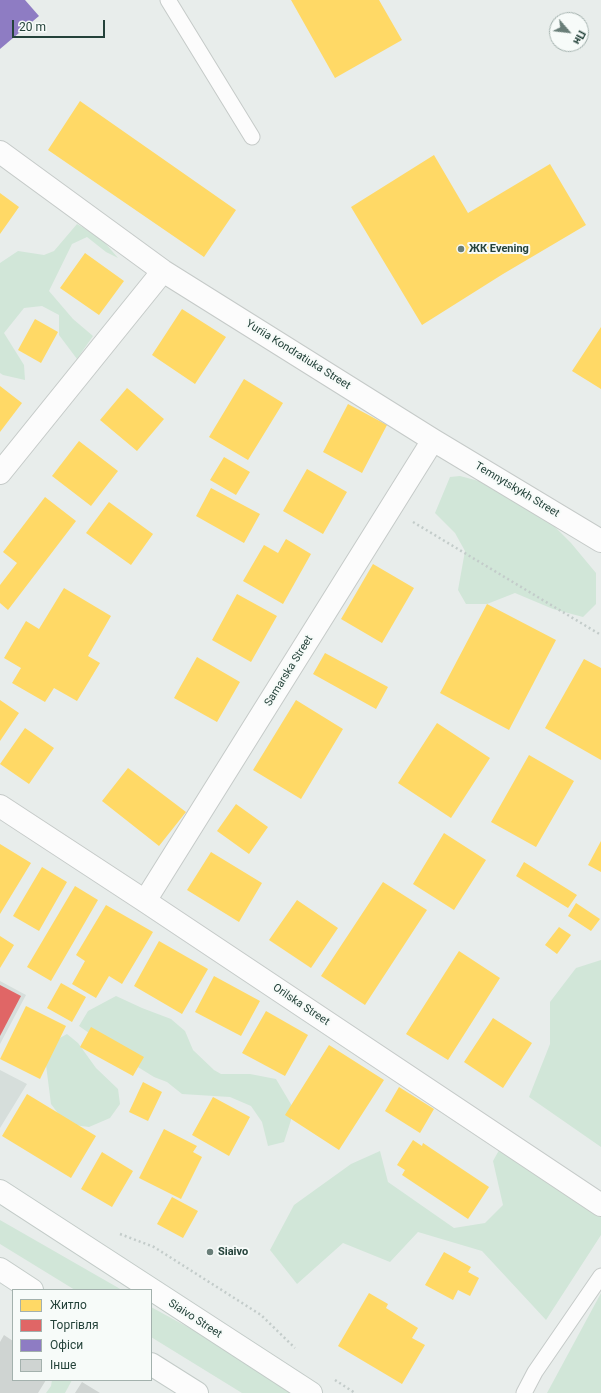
<!DOCTYPE html>
<html>
<head>
<meta charset="utf-8">
<style>
  body { margin:0 }
  #map { position:relative; width:601px; height:1393px; overflow:hidden; background:#e8edeb; font-family:Roboto,sans-serif }
  canvas { display:block }
  .legend { position:absolute; left:12px; top:1289px; width:140px; height:92px; box-sizing:border-box; background:#f7fbf9; border:1px solid #a3b1ad; margin:0; padding:5px 7px; list-style:none; font-size:12px; color:#24423a }
  .legend li { display:flex; align-items:center; gap:8px; height:20px }
  .legend b { width:20px; border:1px solid #a3b1ad }
  .north { position:absolute; left:549px; top:12px; width:40px; height:40px; box-sizing:border-box; background:#f7fbf9; border:1px solid #a3b1ad; border-radius:50%; rotate:118deg; font-size:11px; font-weight:700; line-height:16px; text-align:center; color:#24423a }
  .north::after { content:''; display:block; margin:auto; width:14px; height:18px; background:#697e78; clip-path:polygon(50% 0,100% 100%,50% 72%,0 100%) }
  .scale { position:absolute; left:12px; top:20px; width:93px; height:18px; box-sizing:border-box; border:2px solid #24423a; border-top:0; padding-left:5px; font-size:12px; line-height:14px; white-space:nowrap; color:#24423a; -webkit-text-stroke:3px #f7fbf9; paint-order:stroke }
</style>
</head>
<body>
<div id="map">
<canvas width="601" height="1393"></canvas>
<ul class="legend">
<li><b style="height:11px;background:#ffd966"></b>Житло</li>
<li><b style="height:11px;background:#e06666"></b>Торгівля</li>
<li><b style="height:11px;background:#8e7cc3"></b>Офіси</li>
<li><b style="height:11px;background:#cfd4d2"></b>Інше</li>
</ul>
<div class="north">Пн</div>
<div class="scale">20 m</div>
</div>
<script>
const g = document.querySelector('canvas').getContext('2d');
g.lineJoin = 'round';
function fill(path, color) {
  g.fillStyle = color;
  g.fill(path, 'evenodd');
}
function toPath(rows) {
  const path = new Path2D();
  for (const r of rows) {
    path.moveTo(r[0], r[1]);
    for (let i = 2; i < r.length; i += 2) path.lineTo(r[i], r[i + 1]);
  }
  return path;
}
function strokePath(path, color, width, dash) {
  g.strokeStyle = color;
  g.lineWidth = width;
  g.lineCap = dash ? 'butt' : 'round';
  g.setLineDash(dash || []);
  g.stroke(path);
}
function write(font, color, halo, rows, align = 'center') {
  g.font = font + ' Roboto,sans-serif';
  g.lineWidth = 4;
  g.setLineDash([]);
  g.textBaseline = 'middle';
  g.strokeStyle = halo;
  g.fillStyle = color;
  for (const [text, x, y, turn = 0] of rows) {
    g.save();
    g.translate(x, y);
    g.rotate((+turn || 0) * Math.PI / 180);
    g.textAlign = isNaN(turn) ? turn : align;
    if (halo) g.strokeText(text, 0, 0);
    g.fillText(text, 0, 0);
    g.restore();
  }
}
fill(toPath([
  [0,981,26,995,0,1044],
  [0,1070,27,1084,0,1128]
]), '#d6dedb');
fill(toPath([
  [77,224,100,237,118,258,106,252,87,237,72,244,49,291,73,319,93,336,77,359,59,335,59,315,42,306,24,308,4,333,24,365,25,380,3,375,0,373,0,263,18,251,44,255,54,251],
  [460,476,509,489,537,509,571,543,596,573,596,604,583,617,553,609,515,593,487,604,466,604,458,590,465,551,455,533,435,513,450,477],
  [601,960,601,1147,529,1097,550,1044,550,1002,576,968],
  [116,996,142,1008,171,1019,185,1031,193,1050,214,1070,221,1074,250,1074,276,1079,292,1106,291,1120,284,1142,268,1146,262,1122,251,1106,230,1097,182,1094,167,1082,154,1077,133,1064,79,1026,88,1011],
  [67,1034,78,1043,96,1068,118,1089,120,1104,110,1118,89,1127,66,1124,51,1104,45,1057,58,1039],
  [503,1143,601,1213,601,1235,546,1320,482,1251,418,1232,390,1262,343,1243,297,1284,270,1250,294,1205,351,1164,380,1151,388,1182,454,1228,485,1223,503,1205,493,1161],
  [0,1220,122,1290,75,1290,0,1244],
  [601,1293,601,1393,547,1393],
  [151,1307,206,1337,302,1393,242,1393,151,1337],
  [52,1380,72,1380,65,1393,46,1393,51,1386]
]), '#d1e6d8');
fill(toPath([
  [291,0,379,0,402,40,335,78],
  [80,101,236,210,204,257,48,150],
  [434,155,468,213,550,164,586,225,503,274,422,325,351,207],
  [0,193,19,207,0,234],
  [85,253,124,281,99,315,60,288],
  [182,309,226,337,195,384,152,355],
  [35,319,58,332,41,363,18,350],
  [601,327,601,389,572,371],
  [244,379,283,403,248,460,209,437],
  [0,386,22,403,0,432],
  [127,388,164,419,137,451,100,420],
  [348,404,387,425,362,473,323,452],
  [79,441,118,471,91,506,52,476],
  [224,457,250,472,236,495,210,480],
  [307,469,347,492,323,534,283,511],
  [211,488,260,514,244,543,196,516],
  [45,497,76,521,8,610,0,603,0,585,17,563,3,552],
  [109,502,153,534,131,565,86,533],
  [286,539,311,554,283,604,243,581,264,545,278,553],
  [373,564,414,588,382,643,341,619],
  [64,588,111,616,88,656,100,663,77,701,54,688,45,702,12,683,21,668,4,658,26,621,39,629],
  [237,594,277,616,251,662,212,640],
  [487,604,556,640,509,730,440,693],
  [325,653,388,687,376,709,313,674],
  [197,657,240,682,217,722,174,698],
  [584,659,601,668,601,760,545,728],
  [0,700,19,713,0,741],
  [296,700,343,729,301,799,253,770],
  [437,723,490,758,451,818,398,783],
  [25,728,54,748,29,784,0,764],
  [529,755,574,781,536,847,491,822],
  [128,768,186,812,159,846,102,801],
  [236,804,268,827,249,854,217,831],
  [444,833,486,860,454,910,413,884],
  [601,841,601,872,588,865],
  [0,844,31,863,0,914],
  [211,852,262,883,239,922,187,890],
  [524,862,577,895,568,908,516,876],
  [42,867,67,882,39,931,13,916],
  [383,882,427,910,365,1005,321,976],
  [75,886,98,900,51,981,27,967],
  [297,900,338,928,311,968,269,940],
  [576,903,600,919,591,931,568,916],
  [106,905,153,932,122,984,109,976,96,998,72,984,85,961,76,955],
  [559,927,571,935,557,954,545,945],
  [0,936,14,945,0,968],
  [159,941,208,969,182,1014,134,986],
  [459,951,500,978,448,1060,406,1034],
  [214,976,260,1001,241,1036,195,1012],
  [61,983,86,997,72,1022,47,1008],
  [26,1006,66,1026,40,1079,0,1059],
  [266,1011,308,1035,285,1076,242,1053],
  [493,1018,532,1043,503,1088,464,1062],
  [91,1027,144,1057,133,1076,80,1047],
  [329,1045,384,1080,339,1150,285,1115],
  [143,1082,162,1092,148,1121,129,1112],
  [399,1087,434,1109,420,1133,385,1111],
  [27,1094,96,1136,71,1178,2,1136],
  [213,1097,250,1117,229,1156,192,1135],
  [164,1129,197,1146,193,1152,202,1157,181,1199,139,1178],
  [413,1140,422,1146,423,1143,489,1187,468,1219,402,1175,405,1170,397,1165],
  [102,1152,133,1171,112,1207,81,1189],
  [172,1197,198,1211,183,1238,157,1224],
  [444,1252,471,1267,468,1272,479,1278,470,1296,458,1290,453,1300,425,1285],
  [369,1293,388,1304,386,1308,418,1328,412,1338,425,1345,402,1384,338,1346]
]), '#ffd966');
fill(toPath([
  [0,985,21,996,0,1036]
]), '#e06666');
fill(toPath([
  [0,0,25,0,39,16,0,49]
]), '#8e7cc3');
fill(toPath([
  [4,1335,13,1341,13,1380,46,1380,38,1393,0,1393,0,1342],
  [82,1382,100,1393,75,1393]
]), '#cfd4d2');
const lane = toPath([
  [168,0,252,137],
  [524,1393,535,1372,601,1276]
]);
const street = toPath([
  [0,152,163,271,433,440,601,541],
  [0,473,163,271],
  [0,806,145,901,601,1205],
  [145,901,433,440]
]);
const secondary = toPath([
  [0,1191,311,1393],
  [0,1269,32,1290],
  [151,1364,197,1393]
]);
strokePath(lane, '#c5cac8', 17);
strokePath(street, '#c5cac8', 24);
strokePath(secondary, '#c3cbc8', 24);
strokePath(toPath([
  [413,522,601,635],
  [120,1234,154,1247,261,1315,295,1348],
  [335,1380,355,1393]
]), '#c3ccca', 2.5, [2, 3]);
strokePath(lane, '#fcfcfc', 15);
strokePath(street, '#fcfcfc', 22);
strokePath(secondary, '#fcfcfc', 22);
for (const [x, y, r, color] of [
  [461,249,4,"#697e78"],
  [210,1252,4,"#697e78"]
]) {
  const dot = new Path2D();
  dot.arc(x, y, r, 0, 2 * Math.PI);
  g.fillStyle = color;
  g.fill(dot);
  strokePath(dot, '#f7fbf9', 1.5);
}
write('bold 11px', '#24423a', '#f7fbf9', [
  ["ЖК Evening",469,249],
  ["Siaivo",218,1252]
], 'left');
write('11px', '#24423a', '#f7fbf9', [
  ["Yuriia Kondratiuka Street",298,355,32],
  ["Temnytskykh Street",517,490,31],
  ["Samarska Street",289,671,-58],
  ["Orilska Street",301,1005,34],
  ["Siaivo Street",195,1319,33]
]);
</script>
</body>
</html>
